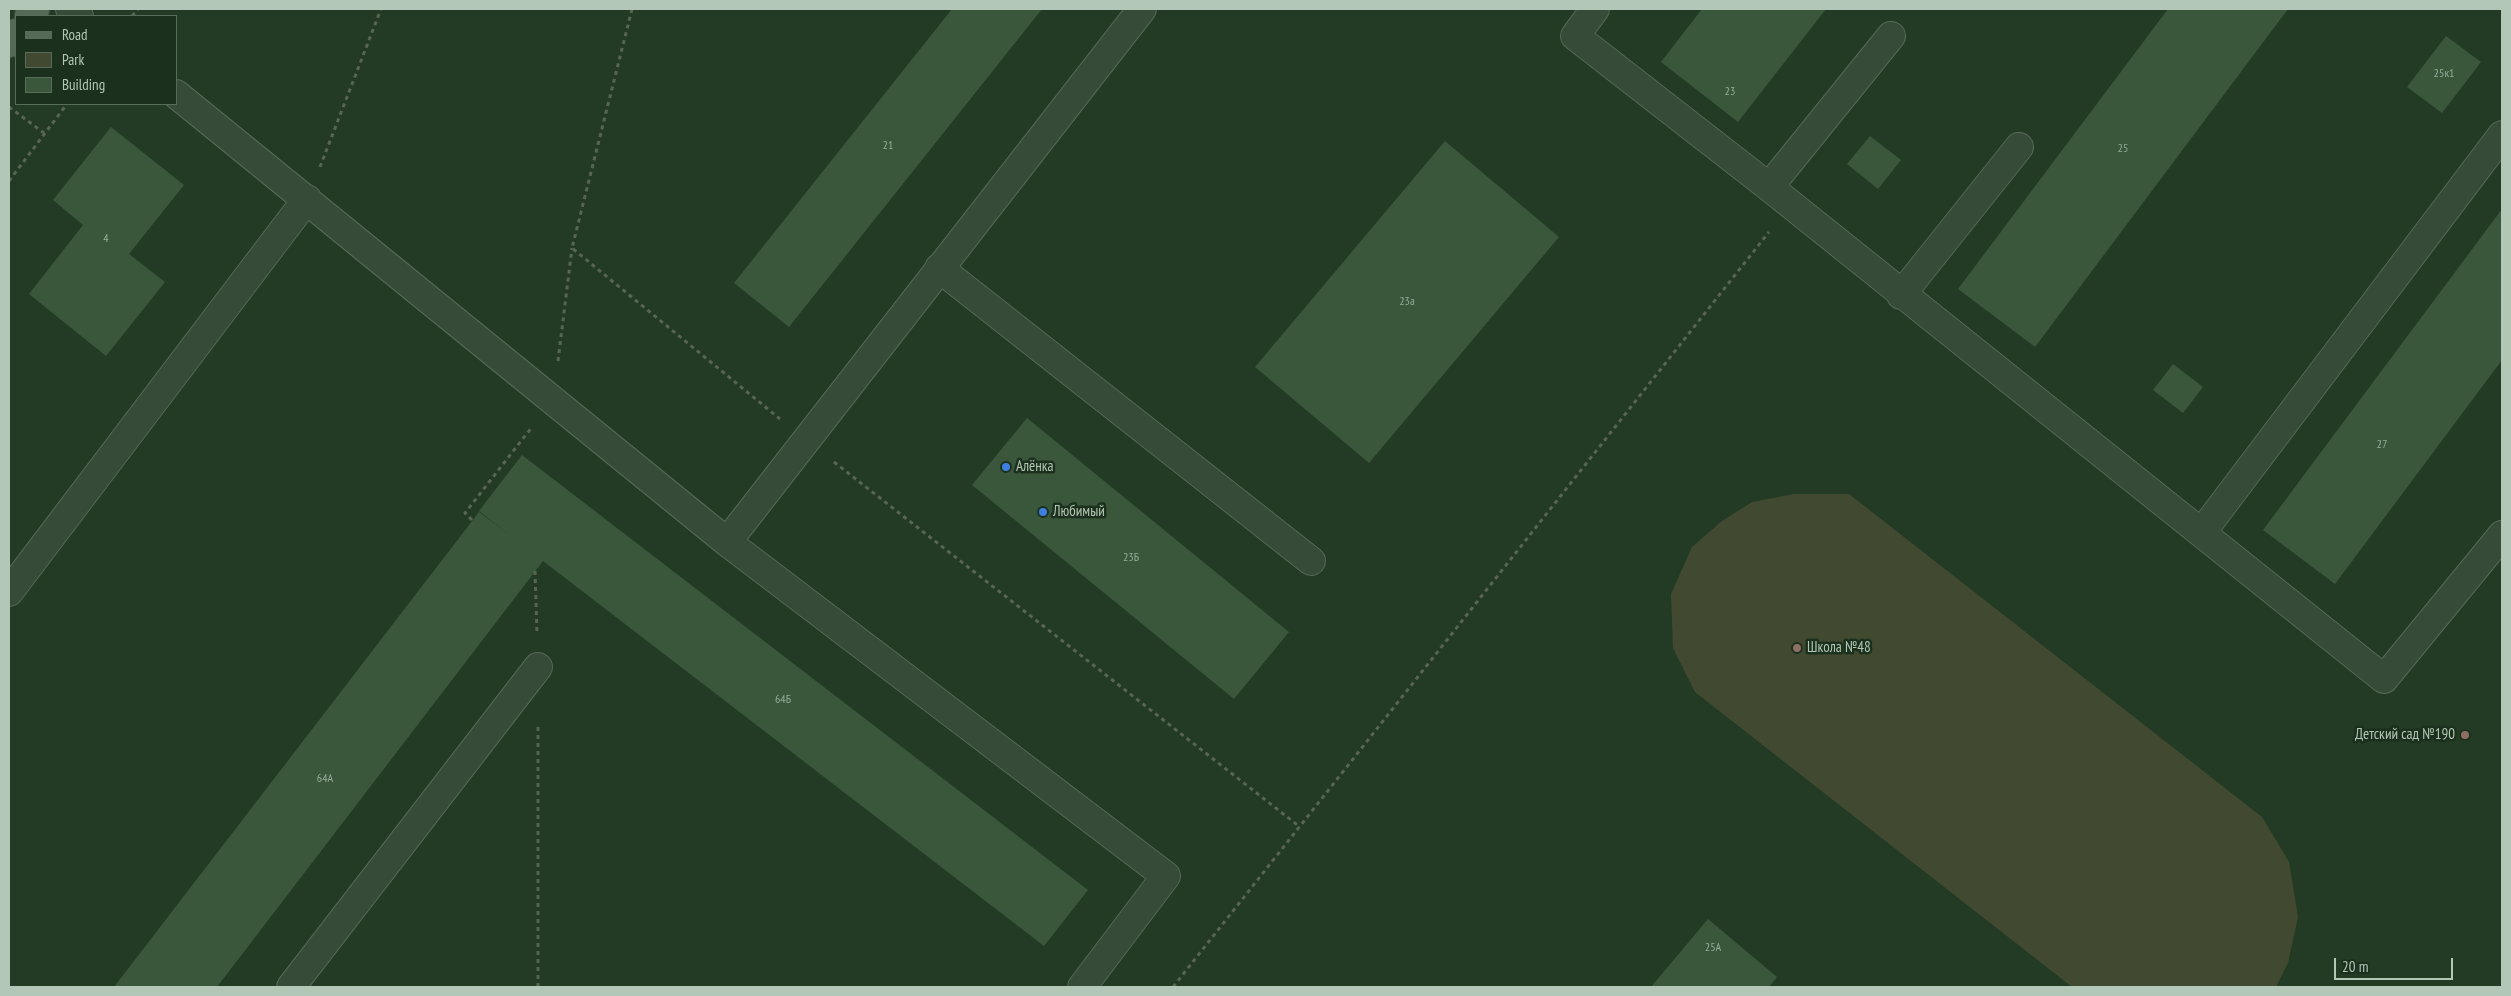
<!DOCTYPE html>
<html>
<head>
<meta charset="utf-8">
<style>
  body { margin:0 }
  #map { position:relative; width:2511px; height:996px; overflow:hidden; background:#233b25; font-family:"PT Sans Narrow",sans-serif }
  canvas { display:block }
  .frame { position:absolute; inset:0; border:10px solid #b2c7b5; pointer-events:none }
  .legend { position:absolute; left:15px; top:15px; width:162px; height:90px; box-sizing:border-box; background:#1c301e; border:1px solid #586c5a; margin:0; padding:6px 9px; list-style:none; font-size:15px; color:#b2c7b5 }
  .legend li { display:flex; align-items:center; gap:10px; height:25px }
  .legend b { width:25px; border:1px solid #586c5a }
  .scale { position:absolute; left:2334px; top:958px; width:119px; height:22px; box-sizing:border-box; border:2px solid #b2c7b5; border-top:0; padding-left:6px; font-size:15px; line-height:18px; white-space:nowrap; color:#b2c7b5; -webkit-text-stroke:4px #1c301e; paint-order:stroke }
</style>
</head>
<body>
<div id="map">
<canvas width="2511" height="996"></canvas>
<div class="frame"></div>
<ul class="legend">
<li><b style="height:6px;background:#556b57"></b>Road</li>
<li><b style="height:14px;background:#414a31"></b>Park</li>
<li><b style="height:14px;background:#3a573c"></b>Building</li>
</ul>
<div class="scale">20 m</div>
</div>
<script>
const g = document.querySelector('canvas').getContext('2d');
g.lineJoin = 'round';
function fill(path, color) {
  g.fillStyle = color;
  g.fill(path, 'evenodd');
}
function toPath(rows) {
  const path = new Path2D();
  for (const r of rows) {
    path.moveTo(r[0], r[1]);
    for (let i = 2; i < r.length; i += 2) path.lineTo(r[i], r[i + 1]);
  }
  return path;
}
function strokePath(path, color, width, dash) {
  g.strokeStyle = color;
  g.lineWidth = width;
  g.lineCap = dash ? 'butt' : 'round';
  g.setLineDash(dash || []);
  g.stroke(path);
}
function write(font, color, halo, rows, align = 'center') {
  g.font = font + ' "PT Sans Narrow",sans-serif';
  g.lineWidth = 5;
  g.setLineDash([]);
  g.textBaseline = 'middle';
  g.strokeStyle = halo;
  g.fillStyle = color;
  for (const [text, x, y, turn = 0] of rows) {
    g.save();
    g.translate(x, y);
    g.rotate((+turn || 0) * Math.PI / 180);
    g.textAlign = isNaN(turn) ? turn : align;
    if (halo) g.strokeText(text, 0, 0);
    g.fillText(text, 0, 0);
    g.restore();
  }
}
fill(toPath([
  [1794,494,1849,494,2262,817,2289,862,2298,917,2288,963,2276,987,2072,987,1695,692,1673,648,1671,594,1692,547,1722,521,1752,502]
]), '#414a31');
fill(toPath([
  [952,9,1042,9,789,327,734,283],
  [1702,9,1826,9,1738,122,1661,62],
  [2168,9,2288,9,2035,347,1958,289],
  [2446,36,2481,62,2442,113,2407,87],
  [111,127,184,185,129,254,165,282,106,356,29,294,83,225,53,200],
  [1870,136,1901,160,1878,189,1847,164],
  [1445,141,1559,237,1369,463,1255,367],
  [2502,209,2502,360,2335,584,2263,530],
  [2173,364,2203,387,2183,413,2153,390],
  [1027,418,1289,632,1234,699,972,485],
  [522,455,1088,890,1044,946,543,561,217,987,114,987,479,512,510,535,479,511],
  [1708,919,1777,977,1769,987,1651,987]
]), '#3a573c');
const minor = toPath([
  [70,9,79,16],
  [1595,9,1575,36,1769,187,2384,679,2502,535],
  [176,94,727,542,1166,876,1082,987],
  [1769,187,1891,36],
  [939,268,1311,561],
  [1901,295,2019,147],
  [2202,532,2502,135],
  [727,542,1142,9],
  [9,592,307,199],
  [291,987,538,667]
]);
const major = toPath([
  [29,16,35,9],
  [9,43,16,33]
]);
strokePath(minor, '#556957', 30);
strokePath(major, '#435745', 30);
strokePath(toPath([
  [632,9,572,248,780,419],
  [132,16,138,9],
  [9,107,44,133],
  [320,167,381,9],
  [9,181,67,104],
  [558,361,572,248],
  [834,462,1300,827],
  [472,520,465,513,532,427],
  [535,571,537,634],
  [538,987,538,725],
  [1173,987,1769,232]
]), '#586651', 3, [4, 4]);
strokePath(minor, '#374b39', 28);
strokePath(major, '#556b57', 28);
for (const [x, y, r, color] of [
  [1006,467,5,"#3f7fe0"],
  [1043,512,5,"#3f7fe0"],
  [1797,648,5,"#8d6e63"],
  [2465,735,5,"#8d6e63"]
]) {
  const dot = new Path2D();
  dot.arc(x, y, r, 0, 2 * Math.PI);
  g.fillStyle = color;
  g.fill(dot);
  strokePath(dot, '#1c301e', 2);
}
write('12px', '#94ab97', null, [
  ["25к1",2444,74],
  ["23",1730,92],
  ["21",888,146],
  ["25",2123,149],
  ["4",106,239],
  ["23а",1407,302],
  ["27",2382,445],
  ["23Б",1131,558],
  ["64Б",783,700],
  ["64А",325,779],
  ["25А",1713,948]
]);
write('15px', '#b2c7b5', '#1c301e', [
  ["Алёнка",1016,467],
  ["Любимый",1053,512],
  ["Школа №48",1807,648],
  ["Детский сад №190",2455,735,"right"]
], 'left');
</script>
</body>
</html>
